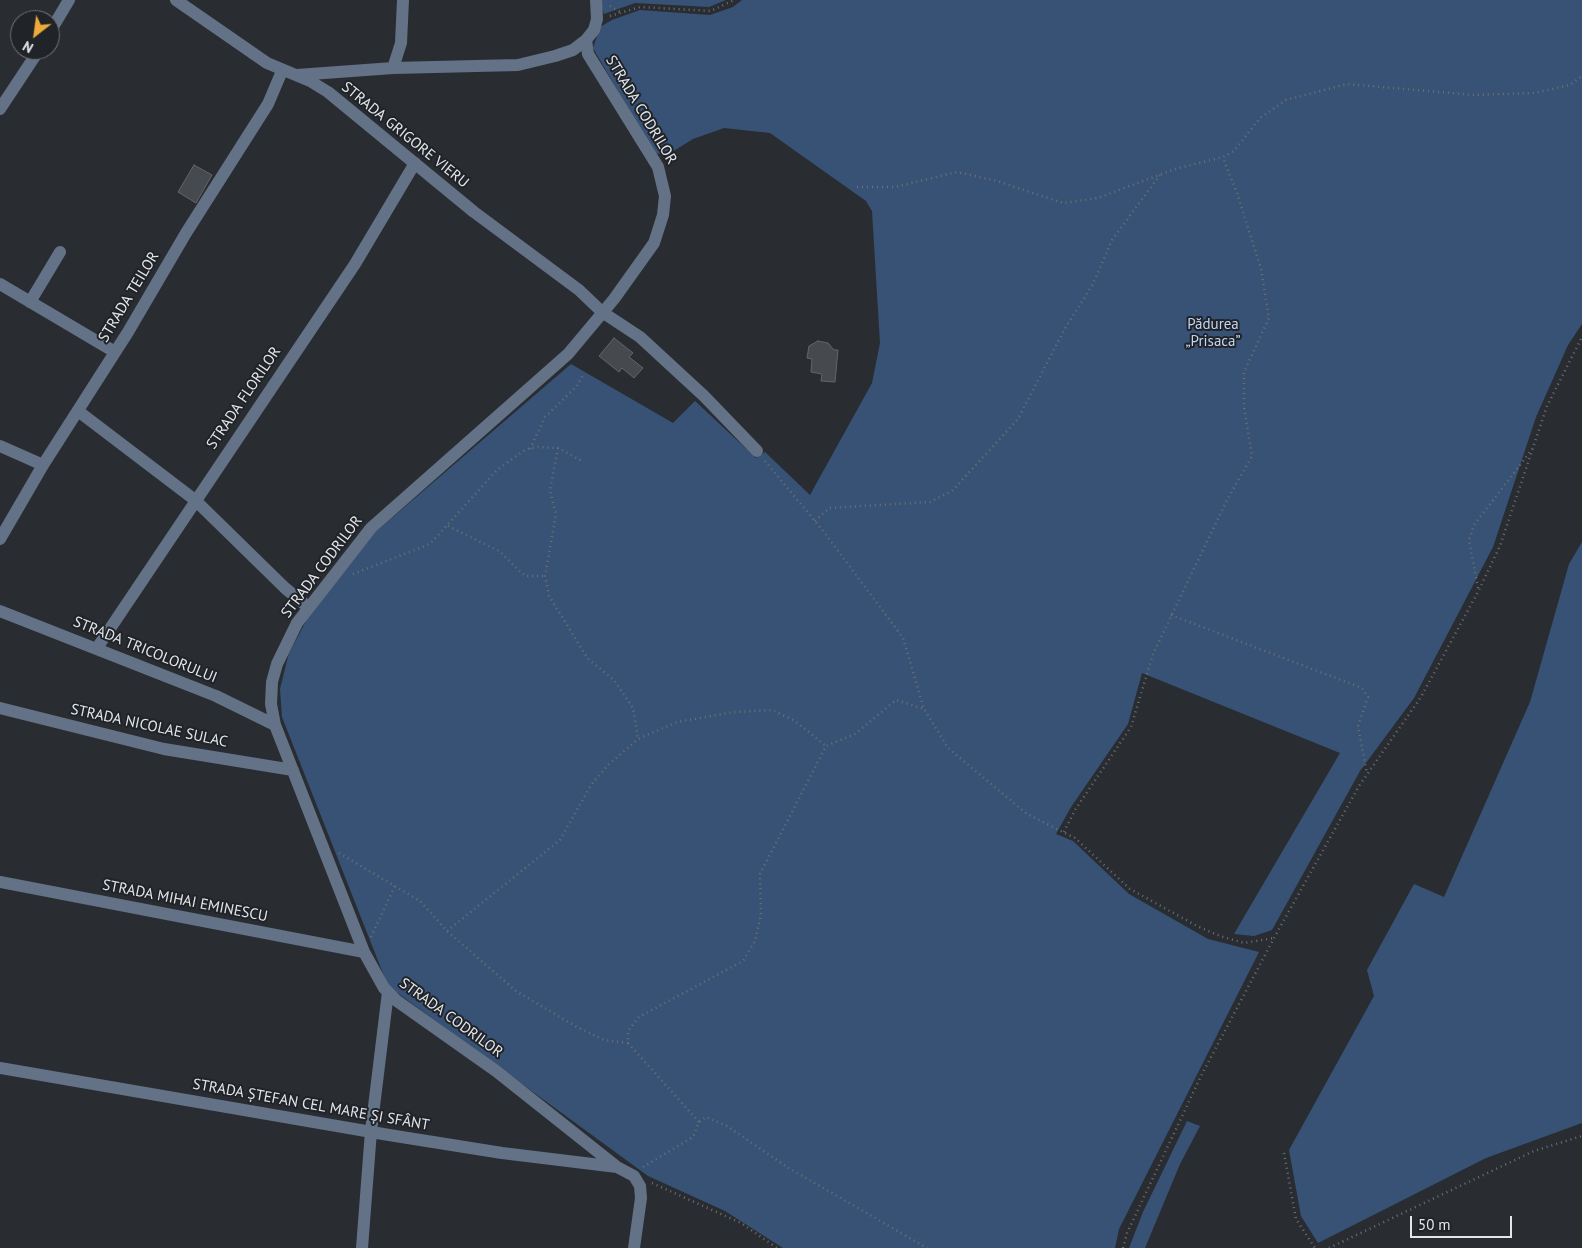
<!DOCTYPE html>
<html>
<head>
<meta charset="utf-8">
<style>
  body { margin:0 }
  #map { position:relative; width:1582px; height:1248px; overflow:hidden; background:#292d32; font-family:"PT Sans",sans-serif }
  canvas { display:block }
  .north { position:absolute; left:10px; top:10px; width:50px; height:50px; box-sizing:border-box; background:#202328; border:1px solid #6e7176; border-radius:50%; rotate:210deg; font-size:14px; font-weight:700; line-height:20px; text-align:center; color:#e4e7ea }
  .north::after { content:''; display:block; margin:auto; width:18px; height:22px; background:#ebaa39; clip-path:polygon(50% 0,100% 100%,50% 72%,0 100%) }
  .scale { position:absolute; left:1410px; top:1216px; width:102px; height:22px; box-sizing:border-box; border:2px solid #e4e7ea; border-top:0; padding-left:6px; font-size:15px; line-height:18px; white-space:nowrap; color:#e4e7ea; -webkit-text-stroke:4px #202328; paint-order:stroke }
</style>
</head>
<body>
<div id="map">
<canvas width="1582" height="1248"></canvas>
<div class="north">N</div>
<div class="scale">50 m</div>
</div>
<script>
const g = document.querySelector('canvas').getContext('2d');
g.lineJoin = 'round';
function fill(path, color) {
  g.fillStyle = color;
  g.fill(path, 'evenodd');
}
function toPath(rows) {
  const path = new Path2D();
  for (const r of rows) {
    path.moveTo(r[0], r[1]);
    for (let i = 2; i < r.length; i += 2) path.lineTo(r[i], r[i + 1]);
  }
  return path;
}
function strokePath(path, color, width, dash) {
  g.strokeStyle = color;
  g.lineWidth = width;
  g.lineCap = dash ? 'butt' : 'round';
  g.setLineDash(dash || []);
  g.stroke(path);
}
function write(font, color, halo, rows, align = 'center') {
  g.font = font + ' "PT Sans",sans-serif';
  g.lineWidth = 4;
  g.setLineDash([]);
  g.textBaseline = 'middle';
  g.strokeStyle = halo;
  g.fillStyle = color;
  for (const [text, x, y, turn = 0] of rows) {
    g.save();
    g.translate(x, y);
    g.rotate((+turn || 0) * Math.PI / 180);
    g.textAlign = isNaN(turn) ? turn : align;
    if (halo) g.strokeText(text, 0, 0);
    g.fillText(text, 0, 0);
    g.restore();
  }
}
fill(toPath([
  [599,0,726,0,709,7,635,3,604,14],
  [742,0,1582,0,1582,324,1568,345,1536,417,1493,547,1414,698,1360,771,1272,930,1254,936,1234,934,1340,753,1142,673,1128,724,1071,807,1056,834,1073,841,1129,894,1208,939,1259,952,1119,1229,1115,1248,783,1248,725,1211,648,1176,388,986,282,717,280,689,289,653,311,612,372,535,571,364,673,423,695,401,756,458,765,452,810,495,872,383,880,343,872,211,866,201,770,133,724,128,693,139,667,155,654,153,593,48,600,27,612,20,640,10,710,15,733,7],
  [1582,542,1582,1123,1486,1158,1318,1243,1301,1216,1289,1150,1374,996,1367,970,1414,884,1444,897,1530,702,1569,564],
  [1187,1121,1200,1126,1180,1164,1145,1248,1129,1248,1143,1212]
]), '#385276');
const building = toPath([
  [194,165,212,175,196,203,178,192,194,165],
  [614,338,633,353,629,357,643,368,634,378,622,368,619,372,599,356,614,338],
  [818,341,828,343,834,350,838,350,835,382,821,381,822,374,811,372,812,359,807,358,809,346,818,341]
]);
fill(building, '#464a4f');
strokePath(building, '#62666b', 1);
strokePath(toPath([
  [610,6,620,12],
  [610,16,640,7,711,11,734,0],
  [857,187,895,187,957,172,997,181,1063,203,1098,198,1175,169,1223,157,1234,151,1260,118,1286,100,1347,84,1474,95,1534,93,1570,85,1582,76],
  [558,448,550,491,556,514,545,576,549,596,588,659,614,680,633,708,638,739],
  [530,449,545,417,577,386,584,373],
  [765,461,824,532,903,638,924,709,948,748,1027,814,1075,838,1130,889,1197,926,1220,936,1244,943,1274,938],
  [815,521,829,508,930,502,952,491,1018,419,1064,330,1093,284,1112,240,1160,175],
  [448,526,499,551,525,576,545,576],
  [353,574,430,544,497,470,526,449,538,447,558,448,582,461],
  [1478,588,1469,540,1474,525,1533,448],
  [1171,615,1362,688,1368,697,1358,726,1367,774],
  [1064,832,1075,810,1131,727,1153,654,1227,500,1252,456,1244,407,1244,372,1269,318,1261,269,1237,193,1223,158],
  [339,853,420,901,447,931,516,991,575,1026,604,1040,628,1043],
  [447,931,560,840,591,785,608,765,638,739,677,722,734,712,772,710,795,721,826,746],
  [371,937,395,886],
  [699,1122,628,1043,628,1031,639,1017,743,961,755,941,761,915,760,874,826,746,855,734,896,700,924,709],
  [1284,1153,1296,1219,1315,1248],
  [643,1167,693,1137,699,1122,706,1117,727,1126,787,1167,927,1248],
  [652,1183,741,1223,777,1248],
  [1123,1248,1127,1233,1201,1076,1274,938,1359,786,1421,697,1479,590,1500,546,1547,406,1582,337],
  [1329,1248,1534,1151,1582,1136]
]), '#6c7074', 2.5, [1, 4]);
strokePath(toPath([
  [176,0,267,63,310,81,328,92,474,212,579,290,602,312,640,337,704,396,757,451],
  [50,32,69,0],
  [586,40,588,54,658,167,665,196,663,215,654,243,614,299,568,354,371,528,297,623,277,664,272,682,271,704,275,725,364,952,384,988,397,1001,496,1071,617,1167,634,1176,640,1186,641,1198,634,1248],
  [393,68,401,43,403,0],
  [297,75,393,68,518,65,555,56,573,50,586,40,594,30,597,19,596,0],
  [0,109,39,50],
  [0,284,115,352],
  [30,302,60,252],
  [78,411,195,500,285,588,308,607],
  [0,446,43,465],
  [0,539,43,465,128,332,186,233,268,104,282,71],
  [0,611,216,696,275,725],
  [97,648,355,264,415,163],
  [0,708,164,749,293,770],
  [0,882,364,952],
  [0,1068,389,1135,502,1153,617,1167],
  [362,1248,371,1131,388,992]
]), '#637287', 12);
write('15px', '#e4e7ea', '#202328', [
  ["STRADA CODRILOR",641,110,59],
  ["STRADA GRIGORE VIERU",405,135,39],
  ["STRADA TEILOR",129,297,-59],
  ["STRADA FLORILOR",244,398,-56],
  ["STRADA CODRILOR",322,567,-53],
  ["STRADA TRICOLORULUI",145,650,22],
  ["STRADA NICOLAE SULAC",149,726,12],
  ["STRADA MIHAI EMINESCU",185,901,11],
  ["STRADA CODRILOR",451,1018,36],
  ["STRADA ȘTEFAN CEL MARE ȘI SFÂNT",311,1105,10]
]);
write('15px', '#c1d6f3', '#202328', [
  ["Pădurea",1213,325],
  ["„Prisaca”",1213,342]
]);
</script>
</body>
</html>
